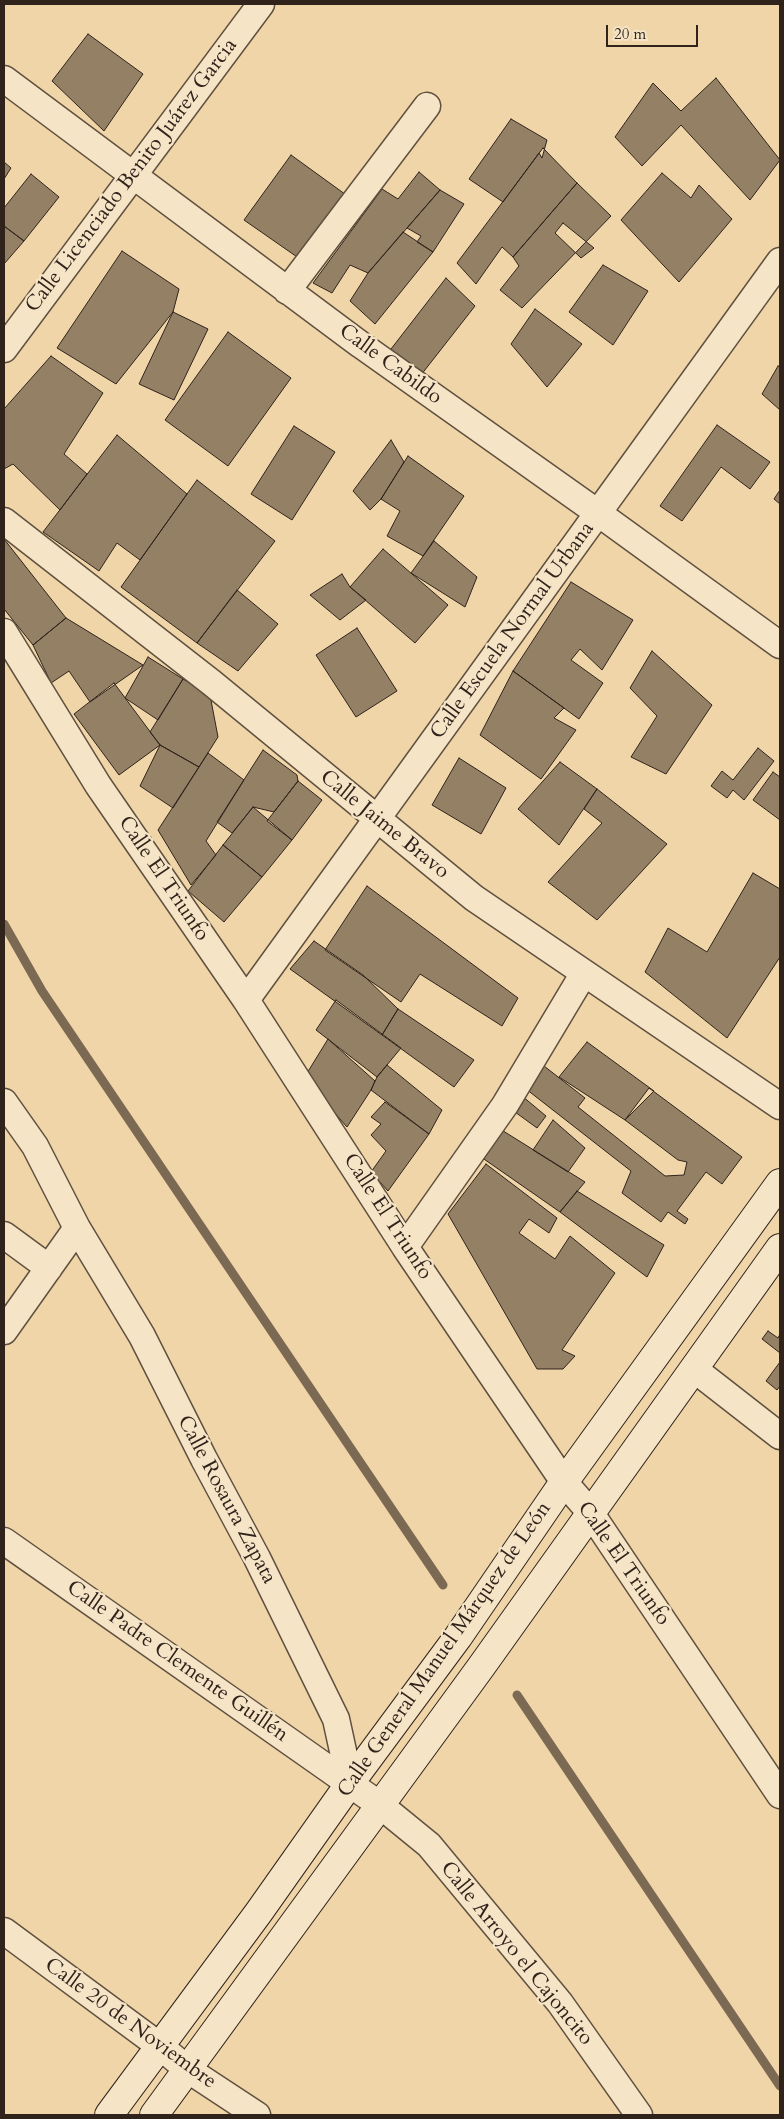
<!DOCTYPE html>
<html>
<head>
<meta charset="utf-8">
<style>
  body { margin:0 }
  #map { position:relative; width:784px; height:2119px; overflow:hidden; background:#efd5a8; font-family:Cardo,serif }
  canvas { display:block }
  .frame { position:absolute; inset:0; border:5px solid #30231c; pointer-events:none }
  .scale { position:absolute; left:606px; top:25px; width:92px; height:22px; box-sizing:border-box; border:2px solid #30231c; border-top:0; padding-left:6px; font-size:15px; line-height:18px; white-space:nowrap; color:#30231c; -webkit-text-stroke:4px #f5e4c6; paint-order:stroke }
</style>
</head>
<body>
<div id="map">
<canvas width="784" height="2119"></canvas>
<div class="frame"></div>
<div class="scale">20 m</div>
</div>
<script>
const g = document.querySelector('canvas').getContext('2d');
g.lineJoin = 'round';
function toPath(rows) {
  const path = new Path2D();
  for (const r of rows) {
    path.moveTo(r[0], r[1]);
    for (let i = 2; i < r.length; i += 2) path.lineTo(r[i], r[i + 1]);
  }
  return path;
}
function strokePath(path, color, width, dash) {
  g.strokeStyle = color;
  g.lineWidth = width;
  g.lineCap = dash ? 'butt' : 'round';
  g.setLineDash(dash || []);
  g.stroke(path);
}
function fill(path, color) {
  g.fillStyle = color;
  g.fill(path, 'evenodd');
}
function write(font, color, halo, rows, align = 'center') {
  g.font = font + ' Cardo,serif';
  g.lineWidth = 4.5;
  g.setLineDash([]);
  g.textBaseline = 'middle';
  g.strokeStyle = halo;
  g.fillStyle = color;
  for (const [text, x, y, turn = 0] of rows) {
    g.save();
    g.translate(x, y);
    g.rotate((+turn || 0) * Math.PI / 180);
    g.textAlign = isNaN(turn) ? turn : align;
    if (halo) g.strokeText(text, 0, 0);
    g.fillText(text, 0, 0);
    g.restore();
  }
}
strokePath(toPath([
  [4,924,42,991,443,1585],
  [517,1695,780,2086]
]), '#7c6953', 9);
const building = toPath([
  [88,34,143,74,104,131,52,81,88,34],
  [716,78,780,160,750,200,681,125,642,166,615,137,653,83,681,111,716,78],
  [511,119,547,140,542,158,539,153,503,202,469,179,511,119],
  [543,148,577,183,513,257,502,247,476,284,457,263,543,148],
  [291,155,349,197,300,259,244,220,291,155],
  [4,162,11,168,4,179,4,162],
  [419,172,440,190,368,273,350,265,332,293,313,283,382,189,398,199,419,172],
  [662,173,691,198,699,185,732,219,679,282,621,220,662,173],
  [31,174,59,197,24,241,4,226,4,208,31,174],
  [577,183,611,216,522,308,500,290,519,266,513,257,577,183],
  [440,190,464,204,433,252,417,242,421,236,407,228,440,190],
  [563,223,594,248,581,258,555,233,563,223],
  [4,226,24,241,4,264,4,226],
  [403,232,433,252,375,324,350,301,368,273,403,232],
  [122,251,179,289,173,312,116,384,57,348,122,251],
  [603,265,648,291,613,345,569,312,603,265],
  [446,278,475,306,421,375,391,349,446,278],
  [535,309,582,344,547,387,511,344,535,309],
  [173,312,208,329,174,400,139,384,173,312],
  [228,332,291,378,228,466,165,420,228,332],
  [51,356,103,393,64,454,87,474,60,510,13,464,4,469,4,409,51,356],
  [778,366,780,367,780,410,762,394,778,366],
  [717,425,770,462,750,489,721,467,682,521,660,506,717,425],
  [294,426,335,452,292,520,251,494,294,426],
  [117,435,187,494,140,560,117,543,99,571,43,532,117,435],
  [391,440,404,462,381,499,370,510,353,491,391,440],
  [408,456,464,496,423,556,387,536,400,511,381,499,408,456],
  [197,480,275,541,197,643,121,587,197,480],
  [780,490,780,504,774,499,780,490],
  [4,539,66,618,33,645,4,609,4,539],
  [434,541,477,577,465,607,411,573,434,541],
  [383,549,448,605,415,643,350,587,383,549],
  [342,574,350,587,366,600,340,620,310,595,342,574],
  [571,582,633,620,602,670,580,649,571,660,603,683,579,719,513,671,571,582],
  [237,590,278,624,238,671,197,643,237,590],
  [66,618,143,665,90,702,69,671,51,683,33,645,66,618],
  [357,628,397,691,356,717,316,655,357,628],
  [652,651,712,705,666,774,631,757,657,716,630,688,652,651],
  [148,657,183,679,158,720,125,698,148,657],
  [513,671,564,708,554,718,576,730,541,779,480,735,513,671],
  [183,679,210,695,218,737,199,767,160,745,150,732,183,679],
  [114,683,160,745,119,775,74,714,114,683],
  [160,745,199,767,173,808,140,786,160,745],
  [758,748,774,761,744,800,733,790,727,798,711,786,722,771,733,780,758,748],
  [263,750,297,775,298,781,274,812,253,807,232,833,217,822,263,750],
  [208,753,244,780,206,841,216,855,191,885,158,830,208,753],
  [459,758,506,788,481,834,432,805,459,758],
  [560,762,597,789,559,845,518,809,560,762],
  [773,772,780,777,780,820,753,800,773,772],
  [298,781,322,800,292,840,267,821,298,781],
  [597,789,667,844,597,920,548,882,602,823,584,809,597,789],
  [253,807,292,840,262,877,223,845,253,807],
  [223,845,262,877,224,922,188,891,223,845],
  [753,873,780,889,780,957,727,1038,645,972,668,928,707,952,753,873],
  [367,886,518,998,502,1026,420,974,401,1002,325,950,367,886],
  [314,941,363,975,398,1009,382,1035,290,969,314,941],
  [336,1000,401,1048,377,1077,316,1030,336,1000],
  [398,1009,474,1060,454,1087,382,1035,398,1009],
  [328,1039,375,1081,371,1090,347,1127,304,1078,328,1039],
  [587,1042,654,1091,625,1120,559,1077,587,1042],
  [387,1065,442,1110,429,1134,371,1090,377,1077,387,1065],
  [544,1066,585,1098,578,1107,665,1176,684,1175,687,1162,678,1160,625,1120,649,1088,742,1157,722,1184,706,1172,677,1211,688,1219,685,1224,668,1212,661,1222,622,1193,631,1171,526,1089,544,1066],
  [522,1096,546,1116,537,1128,515,1112,522,1096],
  [385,1102,429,1134,388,1191,371,1172,386,1151,371,1135,381,1124,371,1117,385,1102],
  [553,1120,585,1148,568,1172,533,1150,553,1120],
  [500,1129,585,1182,560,1212,481,1157,500,1129],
  [486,1164,557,1218,549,1233,529,1219,519,1233,555,1259,570,1236,615,1273,562,1350,575,1356,563,1369,537,1369,448,1214,486,1164],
  [577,1191,664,1245,647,1277,560,1212,577,1191],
  [768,1331,778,1338,780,1334,780,1353,762,1339,768,1331],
  [780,1362,780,1386,777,1390,766,1381,780,1362]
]);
fill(building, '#938065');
strokePath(building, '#30231c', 1);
const street = toPath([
  [4,79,361,345,598,513,780,645],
  [287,291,427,106],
  [4,349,261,4],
  [4,521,212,683,474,898,780,1106],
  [4,632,98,785,246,1000,405,1247,564,1482,590,1512,780,1795],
  [246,1000,780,261],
  [4,1102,35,1146,77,1228,142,1336,204,1459,257,1558,336,1719,350,1783],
  [4,1235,49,1268],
  [405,1247,505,1105,584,973],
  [4,1331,77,1228],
  [694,1369,780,1436],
  [4,1541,380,1805,429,1845,560,2003,639,2115],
  [4,1931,161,2047,187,2069,257,2115]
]);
const secondary = toPath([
  [109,2115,259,1912,350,1783,458,1637,564,1482,780,1183],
  [154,2115,481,1667,780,1248]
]);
strokePath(street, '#60503f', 29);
strokePath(secondary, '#30231c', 30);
strokePath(street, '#f5e4c6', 26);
strokePath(secondary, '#f5e4c6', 28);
write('21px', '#30231c', '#f5e4c6', [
  ["Calle Licenciado Benito Juárez Garcia",132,176,-53],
  ["Calle Cabildo",390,365,36],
  ["Calle Escuela Normal Urbana",513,631,-54],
  ["Calle Jaime Bravo",384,825,39],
  ["Calle El Triunfo",163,879,56],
  ["Calle El Triunfo",387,1217,57],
  ["Calle Rosaura Zapata",226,1500,62],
  ["Calle El Triunfo",623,1564,55],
  ["Calle General Manuel Márquez de León",445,1650,-55],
  ["Calle Padre Clemente Guillén",177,1662,35],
  ["Calle Arroyo el Cajoncito",516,1954,51],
  ["Calle 20 de Noviembre",130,2024,36]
]);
</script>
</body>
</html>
